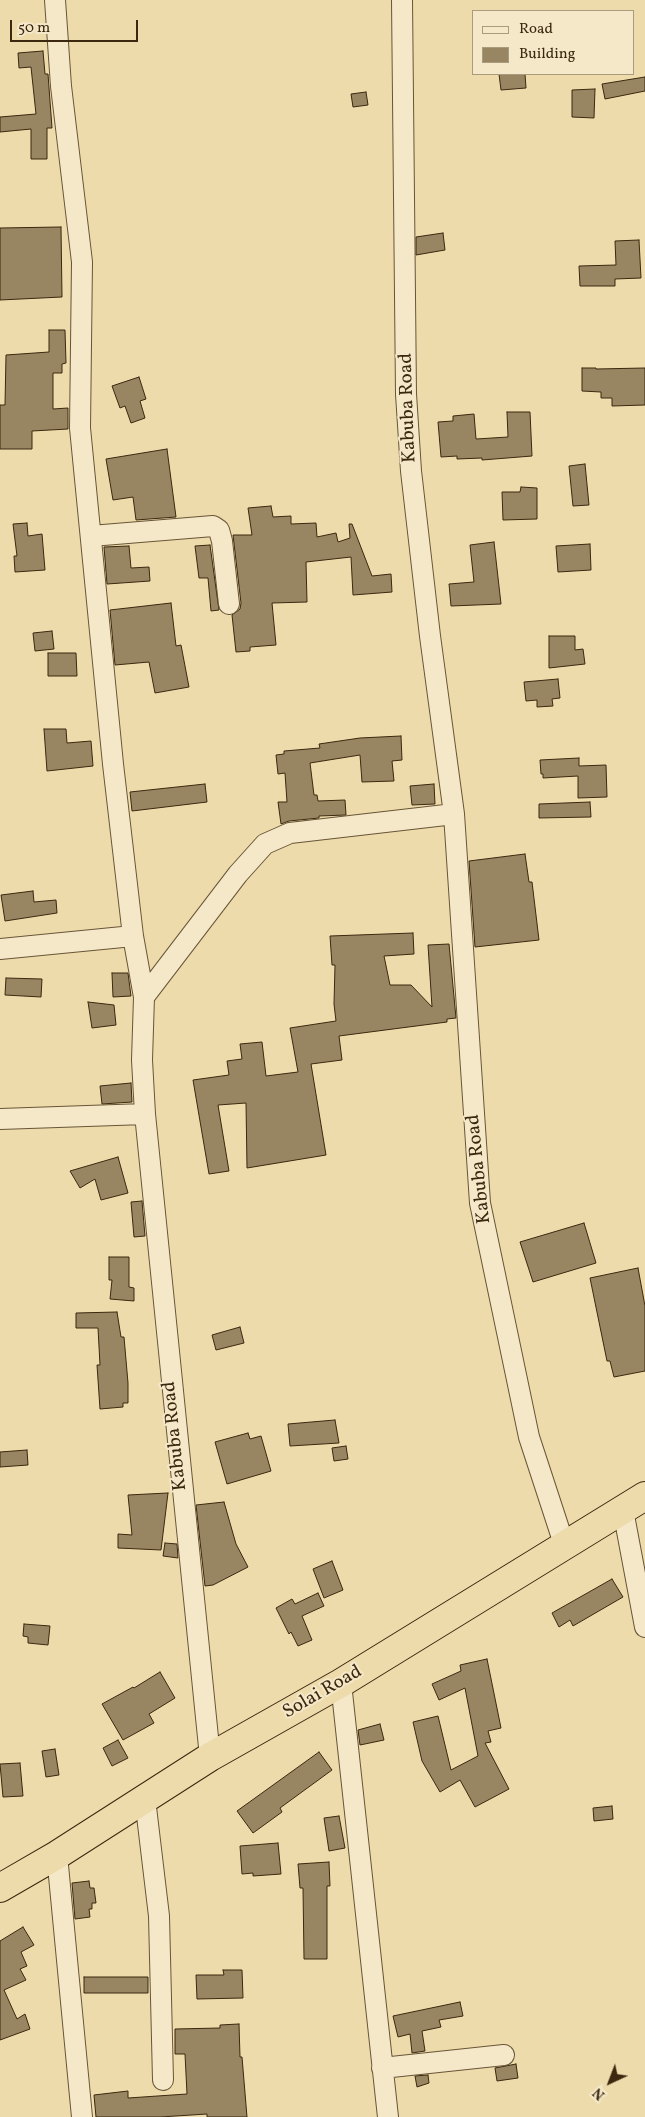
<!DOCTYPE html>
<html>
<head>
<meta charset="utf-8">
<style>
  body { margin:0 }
  #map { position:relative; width:645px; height:2117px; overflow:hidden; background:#eedbac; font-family:Vollkorn,serif }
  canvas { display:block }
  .legend { position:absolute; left:472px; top:10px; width:162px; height:65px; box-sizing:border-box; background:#f4e8c9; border:1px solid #aa9b7f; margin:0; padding:6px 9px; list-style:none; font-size:15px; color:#3b280f }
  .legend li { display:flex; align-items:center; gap:10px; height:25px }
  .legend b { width:25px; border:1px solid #aa9b7f }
  .north { position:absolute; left:585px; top:2057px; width:50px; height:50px; -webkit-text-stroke:4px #f4e8c9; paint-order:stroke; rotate:223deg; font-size:14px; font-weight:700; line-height:20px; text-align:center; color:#3b280f }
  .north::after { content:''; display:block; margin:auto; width:18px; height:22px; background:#3b280f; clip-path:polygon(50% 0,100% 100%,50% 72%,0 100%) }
  .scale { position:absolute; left:10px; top:20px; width:128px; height:22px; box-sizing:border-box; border:2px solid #3b280f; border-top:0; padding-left:6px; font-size:15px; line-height:18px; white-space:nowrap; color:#3b280f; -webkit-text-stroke:4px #f4e8c9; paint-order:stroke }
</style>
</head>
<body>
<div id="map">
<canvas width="645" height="2117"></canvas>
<ul class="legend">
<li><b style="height:6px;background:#f4e8c9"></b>Road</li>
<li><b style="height:14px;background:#988561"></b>Building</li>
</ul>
<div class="north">N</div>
<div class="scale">50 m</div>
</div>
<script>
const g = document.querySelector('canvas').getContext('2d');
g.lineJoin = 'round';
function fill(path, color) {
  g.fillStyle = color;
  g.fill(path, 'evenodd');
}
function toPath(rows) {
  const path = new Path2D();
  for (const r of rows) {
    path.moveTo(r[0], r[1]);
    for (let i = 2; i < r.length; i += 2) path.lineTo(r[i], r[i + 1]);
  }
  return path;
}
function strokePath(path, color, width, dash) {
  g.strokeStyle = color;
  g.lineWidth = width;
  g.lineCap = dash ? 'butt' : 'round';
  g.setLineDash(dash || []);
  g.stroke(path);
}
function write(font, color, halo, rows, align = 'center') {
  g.font = font + ' Vollkorn,serif';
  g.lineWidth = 4;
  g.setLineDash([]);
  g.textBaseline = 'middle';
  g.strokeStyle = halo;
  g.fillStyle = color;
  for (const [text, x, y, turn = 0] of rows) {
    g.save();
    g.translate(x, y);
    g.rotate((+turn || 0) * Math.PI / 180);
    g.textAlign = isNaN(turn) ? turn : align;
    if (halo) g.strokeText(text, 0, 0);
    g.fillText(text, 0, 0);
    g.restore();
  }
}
const building = toPath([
  [43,51,45,74,48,74,52,128,47,128,47,159,31,159,31,129,0,132,0,117,36,114,31,67,19,68,18,53,43,51],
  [499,74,525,74,526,88,501,90,499,74],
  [645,77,645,91,605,99,602,84,645,77],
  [595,89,594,118,572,117,572,90,595,89],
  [366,92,368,105,353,107,351,94,366,92],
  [61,227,62,297,0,300,0,228,61,227],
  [443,233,445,250,416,255,416,237,443,233],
  [639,240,641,278,615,279,615,286,580,286,579,266,616,265,615,241,639,240],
  [49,330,65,330,66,363,62,364,62,373,53,373,53,409,68,408,68,429,32,431,32,449,0,449,0,405,5,405,6,355,49,352,49,330],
  [582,368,596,368,596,369,645,368,645,405,612,406,612,398,601,398,601,392,582,391,582,368],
  [139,377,146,399,140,401,145,418,131,423,125,406,120,408,112,386,139,377],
  [507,412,530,412,532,456,482,460,482,458,457,459,457,456,441,457,438,422,453,421,453,416,474,414,476,439,508,437,507,412],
  [167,449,176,517,136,520,133,497,113,500,106,459,167,449],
  [585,464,589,505,573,506,569,466,585,464],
  [521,487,537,488,537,519,503,520,502,492,520,492,521,487],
  [271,506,273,517,291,516,291,524,316,523,317,537,336,533,338,542,350,538,349,524,352,524,372,576,391,574,392,592,353,595,351,557,306,562,307,602,272,603,276,645,250,647,250,651,236,652,232,615,240,609,241,603,233,535,252,535,248,508,271,506],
  [27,523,28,536,42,534,45,570,15,572,14,556,17,556,13,524,27,523],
  [494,542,501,604,451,606,449,584,474,582,470,545,494,542],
  [590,544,591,570,558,572,556,546,590,544],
  [210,545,219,610,211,611,208,578,199,578,195,546,210,545],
  [129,546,131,568,149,567,150,581,107,584,104,547,129,546],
  [171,603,176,646,181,645,189,687,155,693,149,662,115,665,110,610,171,603],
  [52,631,54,649,35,651,33,633,52,631],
  [549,636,575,636,575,650,583,649,585,664,549,668,549,636],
  [48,653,76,653,77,676,48,676,48,653],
  [558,679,560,698,552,699,553,706,537,707,537,700,526,701,524,682,558,679],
  [44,729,66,729,67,743,91,741,93,766,47,771,44,729],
  [401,736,402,760,392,761,394,781,362,782,360,755,310,763,314,795,317,795,318,801,345,800,346,815,319,816,319,818,289,821,281,824,278,802,287,802,285,773,278,774,276,755,284,754,284,751,320,748,319,744,360,738,401,736],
  [579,758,579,766,606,765,607,797,578,798,578,776,543,778,543,774,541,774,540,760,579,758],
  [205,784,207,802,132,811,130,792,205,784],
  [434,784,435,804,412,805,410,786,434,784],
  [590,802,591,817,539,818,539,804,590,802],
  [525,854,529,882,532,882,539,940,475,947,469,861,525,854],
  [33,891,34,902,56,900,57,913,5,921,1,895,33,891],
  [413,933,414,954,384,956,390,985,411,985,432,1007,428,945,449,944,456,1018,447,1019,447,1022,339,1036,342,1060,311,1064,326,1155,247,1168,246,1103,218,1105,229,1171,209,1174,193,1080,229,1075,227,1061,242,1059,240,1044,262,1042,266,1076,298,1072,290,1028,336,1021,334,1004,335,965,332,965,330,936,413,933],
  [112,973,128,973,131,996,113,997,112,973],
  [6,978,42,979,41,997,5,995,6,978],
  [88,1002,114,1005,116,1025,92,1028,88,1002],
  [131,1083,132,1102,102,1104,100,1086,131,1083],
  [118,1157,128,1193,101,1200,95,1179,80,1188,70,1171,118,1157],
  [142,1201,145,1236,134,1237,131,1202,142,1201],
  [584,1223,596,1263,533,1282,520,1242,584,1223],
  [109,1257,129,1257,129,1287,134,1288,134,1301,110,1299,112,1280,109,1280,109,1257],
  [638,1268,645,1306,645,1371,614,1377,610,1361,607,1361,590,1278,638,1268],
  [117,1312,121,1337,124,1337,128,1383,128,1403,123,1403,123,1407,100,1409,97,1365,100,1365,98,1328,76,1328,76,1313,117,1312],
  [240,1327,244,1343,216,1350,212,1335,240,1327],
  [335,1420,339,1443,290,1446,288,1424,335,1420],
  [248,1433,250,1439,261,1436,271,1471,227,1484,215,1442,248,1433],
  [346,1446,348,1459,334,1461,332,1448,346,1446],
  [27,1450,28,1465,0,1467,0,1452,27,1450],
  [168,1493,161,1550,118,1548,118,1534,132,1535,128,1495,168,1493],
  [224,1502,236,1544,248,1567,213,1585,205,1586,196,1505,224,1502],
  [165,1543,177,1544,178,1558,163,1556,165,1543],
  [332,1561,343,1590,324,1598,313,1569,332,1561],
  [612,1579,623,1597,573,1626,570,1620,559,1627,552,1613,612,1579],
  [318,1593,324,1606,302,1616,312,1640,298,1646,291,1632,289,1634,276,1608,292,1599,295,1604,318,1593],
  [24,1624,50,1626,48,1645,28,1643,28,1637,23,1636,24,1624],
  [487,1659,501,1728,488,1731,491,1742,485,1743,509,1789,475,1807,460,1780,440,1792,422,1761,413,1722,438,1716,451,1770,478,1756,465,1688,439,1700,432,1684,461,1671,460,1665,487,1659],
  [160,1672,175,1698,149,1714,154,1723,123,1740,102,1704,133,1687,134,1688,160,1672],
  [380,1724,384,1740,360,1745,358,1730,380,1724],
  [118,1740,128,1758,112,1766,103,1748,118,1740],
  [55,1749,59,1775,46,1777,42,1751,55,1749],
  [319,1752,332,1770,280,1808,282,1812,253,1833,237,1811,319,1752],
  [20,1763,23,1796,3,1797,0,1764,20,1763],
  [612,1806,613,1819,594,1821,593,1808,612,1806],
  [339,1816,345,1848,329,1851,324,1818,339,1816],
  [278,1843,281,1874,253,1876,253,1873,242,1874,240,1846,278,1843],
  [329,1862,330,1886,327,1886,327,1959,304,1959,303,1888,300,1888,298,1864,329,1862],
  [89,1881,90,1888,94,1888,96,1903,92,1903,92,1909,89,1909,90,1917,75,1919,72,1883,89,1881],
  [23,1927,34,1945,21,1952,27,1966,20,1969,26,1980,4,1990,17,2019,25,2014,30,2029,0,2040,0,1941,23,1927],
  [223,1970,242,1970,243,1998,197,1999,196,1975,224,1975,223,1970],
  [84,1977,148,1977,148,1993,84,1993,84,1977],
  [460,2002,463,2016,439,2020,441,2027,422,2031,425,2051,412,2053,410,2034,398,2037,393,2016,460,2002],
  [239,2024,240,2057,242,2057,247,2117,207,2117,207,2114,160,2117,96,2117,94,2095,128,2091,128,2098,187,2094,185,2054,175,2054,175,2029,220,2028,220,2025,239,2024],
  [516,2064,518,2078,497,2081,495,2068,516,2064],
  [428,2075,429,2083,417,2087,415,2076,428,2075]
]);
fill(building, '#988561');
strokePath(building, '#3b280f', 1);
const minor = toPath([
  [55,0,61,86,82,262,80,428,113,764,133,936,144,997,142,1060,145,1114,210,1757],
  [402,0,406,394,411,471,430,636,454,814,480,1203,529,1437,564,1544],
  [91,536,213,526,219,530,222,541,229,604],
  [0,949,133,936],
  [144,997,238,874,265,844,290,833,454,814],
  [0,1119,145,1114],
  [623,1510,645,1627],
  [341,1683,388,2117],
  [145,1799,159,1916,163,2080],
  [57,1855,82,2117],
  [382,2068,504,2055]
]);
const highway = toPath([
  [0,1888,57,1855,210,1757,341,1683,645,1496]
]);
strokePath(minor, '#685536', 22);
strokePath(highway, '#3b280f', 30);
strokePath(minor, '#f4e8c9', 20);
strokePath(highway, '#eedbac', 28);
write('19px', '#3b280f', '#f4e8c9', [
  ["Kabuba Road",409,408,-92],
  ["Kabuba Road",480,1169,-96],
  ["Kabuba Road",176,1436,-96],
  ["Solai Road",323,1693,-30]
]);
</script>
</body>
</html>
